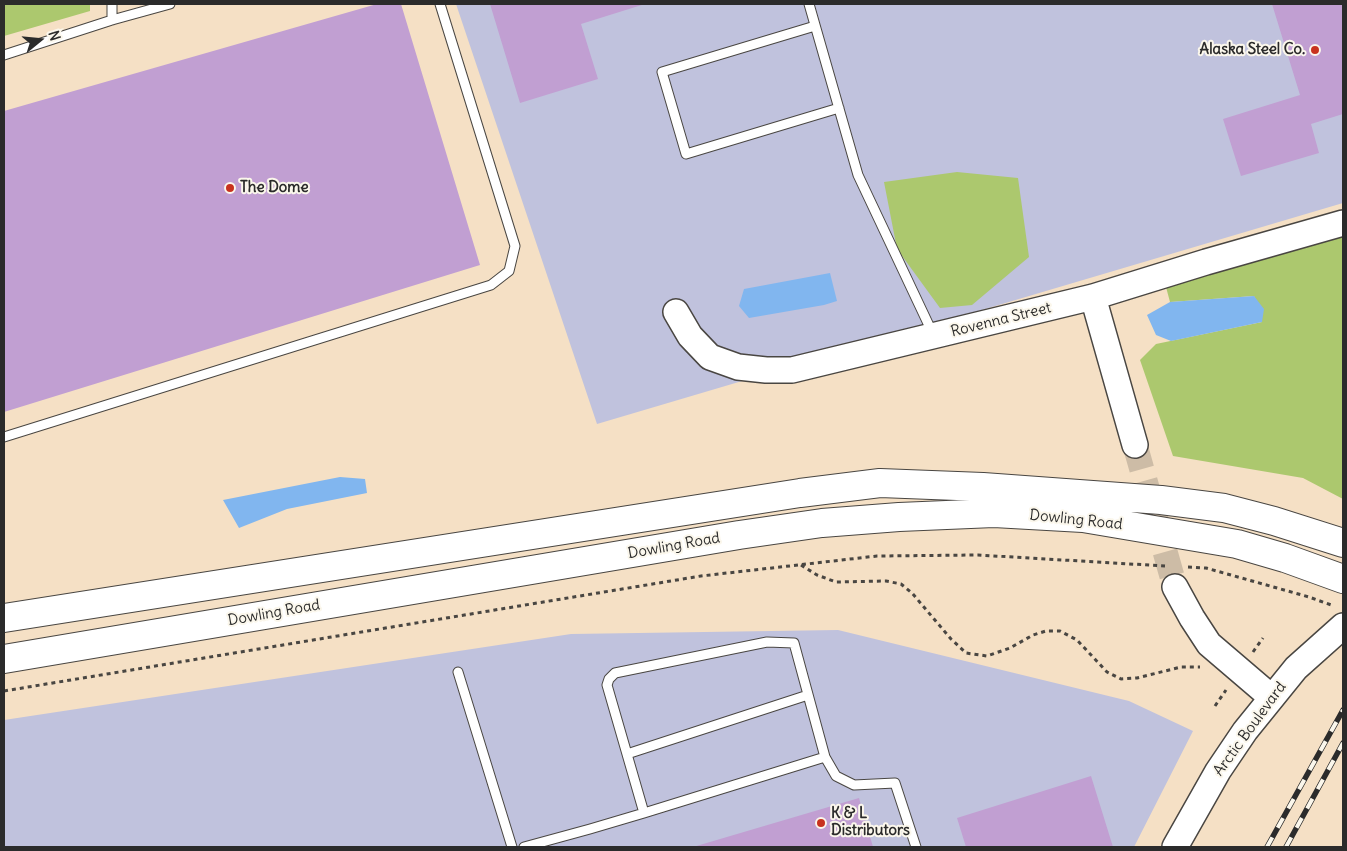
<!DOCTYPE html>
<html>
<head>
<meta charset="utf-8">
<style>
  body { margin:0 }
  #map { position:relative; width:1347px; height:851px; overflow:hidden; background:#f5e0c5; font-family:Delius,sans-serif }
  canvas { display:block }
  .frame { position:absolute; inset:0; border:5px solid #2b2b2b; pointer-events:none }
  .north { position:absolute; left:15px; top:15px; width:50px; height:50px; -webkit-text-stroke:4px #fbf7ec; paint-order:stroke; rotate:73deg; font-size:14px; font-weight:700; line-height:20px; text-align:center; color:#2b2b2b }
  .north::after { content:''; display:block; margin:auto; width:18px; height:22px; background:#2b2b2b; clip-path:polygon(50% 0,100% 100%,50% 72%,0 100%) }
</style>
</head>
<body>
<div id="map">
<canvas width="1347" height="851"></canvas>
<div class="frame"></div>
<div class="north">N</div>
</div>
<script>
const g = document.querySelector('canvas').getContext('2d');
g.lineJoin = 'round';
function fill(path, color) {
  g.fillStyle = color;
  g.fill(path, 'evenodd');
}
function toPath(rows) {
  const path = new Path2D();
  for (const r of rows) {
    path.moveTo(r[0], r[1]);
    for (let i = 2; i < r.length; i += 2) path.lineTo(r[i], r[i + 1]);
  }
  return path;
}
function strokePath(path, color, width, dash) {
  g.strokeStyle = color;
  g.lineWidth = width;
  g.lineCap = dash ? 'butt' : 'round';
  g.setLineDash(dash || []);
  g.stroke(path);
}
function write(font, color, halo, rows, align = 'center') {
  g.font = font + ' Delius,sans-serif';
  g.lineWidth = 4;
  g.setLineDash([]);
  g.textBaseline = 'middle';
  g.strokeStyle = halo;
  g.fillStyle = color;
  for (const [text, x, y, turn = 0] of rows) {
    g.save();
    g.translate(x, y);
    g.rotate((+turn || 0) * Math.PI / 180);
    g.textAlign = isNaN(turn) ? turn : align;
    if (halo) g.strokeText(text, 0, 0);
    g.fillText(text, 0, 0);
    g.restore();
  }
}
fill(toPath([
  [456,4,1343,4,1343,203,597,424],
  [838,630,1129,701,1193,731,1134,847,4,847,4,720,571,634]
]), '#c0c2dd');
fill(toPath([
  [4,4,90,4,90,11,4,36],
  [957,172,1018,178,1029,257,972,305,940,308,897,249,884,182],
  [1343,237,1343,499,1303,478,1173,456,1140,360,1156,344,1262,322,1254,296,1170,302,1166,287]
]), '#acc86e');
fill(toPath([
  [830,273,837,301,824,305,749,318,739,306,744,289],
  [1254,296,1264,309,1262,322,1171,341,1156,335,1147,315,1170,302],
  [340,477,365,479,367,493,287,509,239,528,223,500]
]), '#81b6ef');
fill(toPath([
  [377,4,401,4,480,265,4,412,4,111],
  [490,4,645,4,581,24,598,79,520,103],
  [1272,4,1343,4,1343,114,1311,124,1319,153,1241,176,1223,119,1300,95],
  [1091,776,1113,847,966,847,957,818],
  [859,798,873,847,693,847]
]), '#c19fd2');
strokePath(toPath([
  [1135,445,1175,587]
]), '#cdbca6', 25, [25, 12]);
const lane = toPath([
  [112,4,112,20],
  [809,4,858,175,933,334],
  [815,26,662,72,686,154,839,108],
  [4,55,112,20,170,4],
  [4,437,491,285,509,271,515,246,440,4],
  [458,672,512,847],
  [627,754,808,695],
  [825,757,836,776,854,785,895,783,916,847],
  [524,847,590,829,644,813,825,757,794,643,767,642,615,673,609,679,607,685,644,813]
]);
const secondary = toPath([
  [1093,297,1135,445],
  [676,312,690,336,710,357,738,367,766,370,792,370,1093,297,1206,262,1343,223],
  [1175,587,1192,618,1209,644,1271,697],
  [1175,847,1218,771,1245,731,1296,668,1343,626]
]);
const primary = toPath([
  [4,618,800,493,880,483,983,487,1161,500,1224,508,1274,521,1343,543],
  [4,659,739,535,822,523,899,517,994,513,1083,518,1237,544,1285,558,1343,579]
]);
strokePath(lane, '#494642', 11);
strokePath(secondary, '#494642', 28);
strokePath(primary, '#494642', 30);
strokePath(toPath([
  [801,565,817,575,836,582,886,581,901,584,912,593,951,639,966,653,987,656,1010,648,1033,635,1046,631,1060,631,1077,640,1107,672,1121,679,1137,678,1181,667,1200,667],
  [1188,567,1206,568,1309,597,1334,606],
  [1253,652,1263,638],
  [4,691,701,576,877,556,978,555,1165,566],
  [1215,706,1226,690]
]), '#494642', 3, [4, 4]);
strokePath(lane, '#fff', 9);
strokePath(secondary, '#fff', 25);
strokePath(primary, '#fff', 28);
const rail = toPath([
  [1267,847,1343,710],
  [1286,847,1343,743]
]);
strokePath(rail, '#2b2b2b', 5.5);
strokePath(rail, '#fbf7ec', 4, [11]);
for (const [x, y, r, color] of [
  [1315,50,5,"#c8321e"],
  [230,188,5,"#c8321e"],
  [821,823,5,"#c8321e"]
]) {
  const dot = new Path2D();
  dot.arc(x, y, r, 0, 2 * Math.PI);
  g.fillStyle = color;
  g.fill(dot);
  strokePath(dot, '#fbf7ec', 2);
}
write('bold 15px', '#2b2b2b', '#fbf7ec', [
  ["Alaska Steel Co.",1305,50,"right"],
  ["The Dome",240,188],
  ["K & L",831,814],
  ["Distributors",831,831]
], 'left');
write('15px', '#2b2b2b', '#fbf7ec', [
  ["Rovenna Street",1001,320,-14],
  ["Dowling Road",1076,520,6],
  ["Dowling Road",674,546,-10],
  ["Dowling Road",274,613,-10],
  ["Arctic Boulevard",1250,729,-54]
]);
</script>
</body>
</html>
